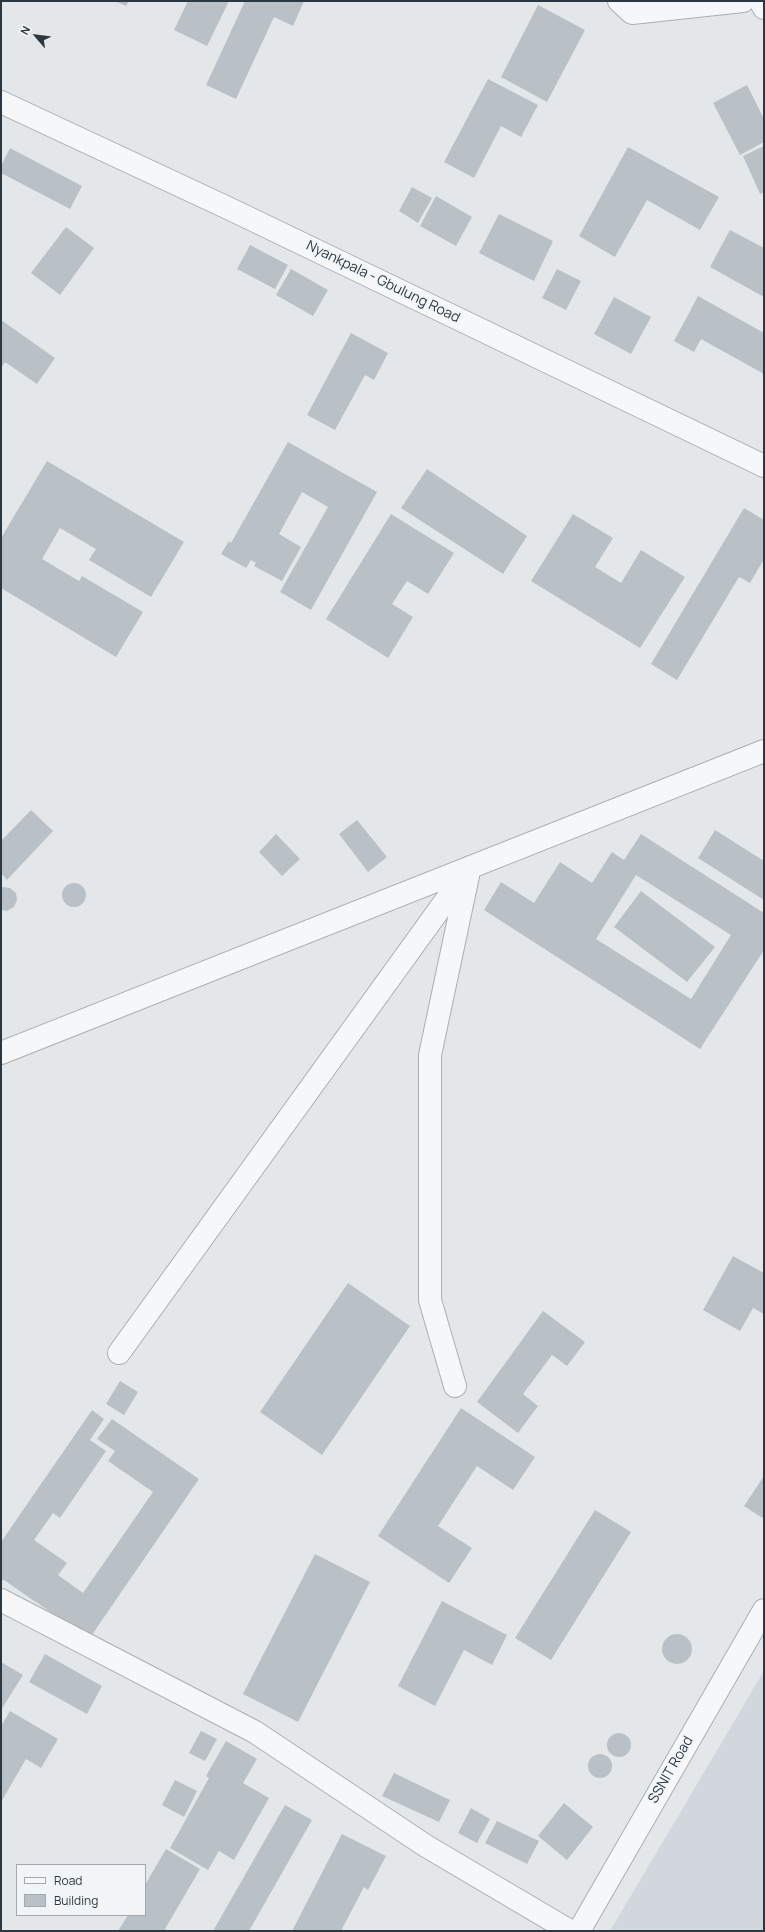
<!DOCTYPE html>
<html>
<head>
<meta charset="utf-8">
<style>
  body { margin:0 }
  #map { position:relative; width:765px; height:1932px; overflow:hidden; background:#e3e7ea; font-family:Manrope,sans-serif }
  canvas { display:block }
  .frame { position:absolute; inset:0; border:2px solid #2c3841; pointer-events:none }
  .legend { position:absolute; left:16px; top:1864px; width:130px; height:52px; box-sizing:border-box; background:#f2f5f7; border:1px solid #a3a9ae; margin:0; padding:5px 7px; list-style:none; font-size:12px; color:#2c3841 }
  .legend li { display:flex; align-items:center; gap:8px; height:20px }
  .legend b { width:20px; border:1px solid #a3a9ae }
  .north { position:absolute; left:16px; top:16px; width:40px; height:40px; -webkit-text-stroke:3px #f2f5f7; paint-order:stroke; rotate:298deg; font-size:11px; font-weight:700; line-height:16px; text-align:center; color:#2c3841 }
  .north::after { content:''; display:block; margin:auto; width:14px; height:18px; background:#2c3841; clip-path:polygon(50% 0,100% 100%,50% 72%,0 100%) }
</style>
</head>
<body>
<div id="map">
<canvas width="765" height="1932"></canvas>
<div class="frame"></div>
<ul class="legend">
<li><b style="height:5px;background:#f5f7f8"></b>Road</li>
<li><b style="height:11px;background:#bac1c6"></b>Building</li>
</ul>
<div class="north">N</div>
</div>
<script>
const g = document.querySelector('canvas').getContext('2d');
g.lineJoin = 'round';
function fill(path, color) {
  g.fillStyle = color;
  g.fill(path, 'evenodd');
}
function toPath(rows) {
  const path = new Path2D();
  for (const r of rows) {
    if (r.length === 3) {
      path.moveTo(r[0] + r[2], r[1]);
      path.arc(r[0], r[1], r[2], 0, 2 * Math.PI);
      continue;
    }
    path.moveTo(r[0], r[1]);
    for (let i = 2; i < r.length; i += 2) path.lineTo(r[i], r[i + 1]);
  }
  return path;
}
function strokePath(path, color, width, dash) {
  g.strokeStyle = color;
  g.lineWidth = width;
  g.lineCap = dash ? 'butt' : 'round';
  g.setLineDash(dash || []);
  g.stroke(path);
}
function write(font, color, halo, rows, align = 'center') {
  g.font = font + ' Manrope,sans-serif';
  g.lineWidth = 4;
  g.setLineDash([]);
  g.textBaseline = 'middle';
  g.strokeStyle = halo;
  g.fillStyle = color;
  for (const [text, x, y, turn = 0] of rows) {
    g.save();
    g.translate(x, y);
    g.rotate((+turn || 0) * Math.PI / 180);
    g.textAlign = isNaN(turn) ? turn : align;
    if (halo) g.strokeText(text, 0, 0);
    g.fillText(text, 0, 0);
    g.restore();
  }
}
fill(toPath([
  [764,1671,764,1931,610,1931]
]), '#d1d7dc');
fill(toPath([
  [115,1,129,1,126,6],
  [188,1,229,1,207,46,174,30],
  [245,1,304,1,293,26,274,17,236,99,206,85],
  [538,5,585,30,547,102,501,77],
  [488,79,538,105,521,137,501,126,474,178,444,162],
  [747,85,764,119,764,142,740,155,713,103],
  [764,146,764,192,760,194,743,156],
  [628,147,719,197,700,230,647,200,615,257,579,236],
  [10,148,82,186,70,209,1,173,1,166],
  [412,187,432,198,418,223,399,211],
  [436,196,472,217,456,246,420,226],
  [499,214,553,241,534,281,479,253],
  [66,227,94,248,60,295,31,273],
  [730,230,764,248,764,297,710,267],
  [250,245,288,265,275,289,237,269],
  [291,269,328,290,313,316,276,295],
  [557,269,581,281,566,310,542,298],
  [698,296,764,333,764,374,701,339,694,352,674,341],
  [614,297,651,317,631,354,594,334],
  [1,320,55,358,37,384,5,362,1,368],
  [351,333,388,353,374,380,365,375,335,430,307,415],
  [288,442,377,492,311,610,280,592,328,507,302,492,279,534,301,547,282,581,254,566,256,563,251,560,246,568,221,554,229,541,231,543],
  [47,461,184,542,151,597,89,560,96,549,60,528,42,559,79,581,82,576,143,612,116,657,1,588,1,538],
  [427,469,527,536,503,574,401,508],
  [744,508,764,520,764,559,750,583,739,577,677,680,651,664],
  [391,514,454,553,428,594,407,581,392,604,413,617,388,658,326,619],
  [573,514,613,538,595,567,621,583,641,550,685,577,640,648,531,581],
  [31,810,53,831,7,880,1,873,1,841],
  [357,820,387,857,368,872,339,834],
  [715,830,764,861,764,900,698,858],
  [276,834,300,859,282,876,259,852],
  [641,834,764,913,764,950,700,1049,484,910,501,882,534,903,560,862,592,883,612,852,624,860],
  [636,875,731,935,691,999,596,939],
  [74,895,12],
  [3,887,10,888,16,893,17,900,14,907,7,911,1,910,1,888],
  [641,891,715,947,687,982,614,927],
  [733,1256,764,1273,764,1314,753,1308,740,1331,703,1310],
  [348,1283,410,1326,322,1455,260,1412],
  [543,1311,585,1342,567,1366,552,1355,523,1394,538,1406,518,1433,477,1402],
  [120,1381,138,1392,124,1415,106,1404],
  [461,1408,535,1457,513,1490,477,1466,438,1526,472,1548,449,1583,378,1536],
  [92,1410,104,1419,90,1440,106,1451,60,1518,53,1513,34,1540,67,1563,58,1575,83,1593,153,1492,108,1461,115,1451,97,1439,112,1419,199,1479,87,1642,69,1625,4,1580,1,1581,1,1542],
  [764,1476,764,1519,744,1506],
  [595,1510,631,1532,551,1660,515,1638],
  [315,1554,370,1582,298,1722,243,1694],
  [442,1601,507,1635,492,1665,464,1650,435,1706,398,1686],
  [677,1649,15],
  [45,1654,102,1686,87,1714,29,1682],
  [1,1662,23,1675,1,1710],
  [10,1711,58,1739,41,1768,26,1759,1,1802,1,1726],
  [201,1731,217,1739,205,1761,189,1753],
  [619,1745,12],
  [226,1741,257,1759,243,1783,269,1798,234,1860,219,1851,208,1870,170,1848,209,1778,206,1776],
  [600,1766,12],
  [394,1773,450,1800,439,1822,382,1796],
  [175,1780,197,1791,184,1817,162,1805],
  [564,1803,593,1827,567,1860,538,1836],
  [285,1805,312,1820,249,1931,213,1931],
  [471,1808,490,1819,477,1843,458,1833],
  [497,1821,539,1841,527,1864,485,1843],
  [342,1834,386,1856,368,1890,364,1887,341,1931,292,1931],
  [166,1849,200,1869,165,1929,169,1931,118,1931,128,1915,145,1915,145,1885]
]), '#bac1c6');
const street = toPath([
  [619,1,632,13,743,1],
  [760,1,764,8],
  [1,102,230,209,764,466],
  [1,1053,764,751],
  [119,1353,470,867],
  [455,1386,430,1300,430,1055,468,876],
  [1,1600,255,1732,426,1846,570,1931],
  [579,1931,764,1610]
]);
strokePath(street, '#a8afb4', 24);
strokePath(street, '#f5f7f8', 22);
write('14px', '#2c3841', '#f2f5f7', [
  ["Nyankpala - Gbulung Road",383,282,26],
  ["SSNIT Road",671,1770,-60]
]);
</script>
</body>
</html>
